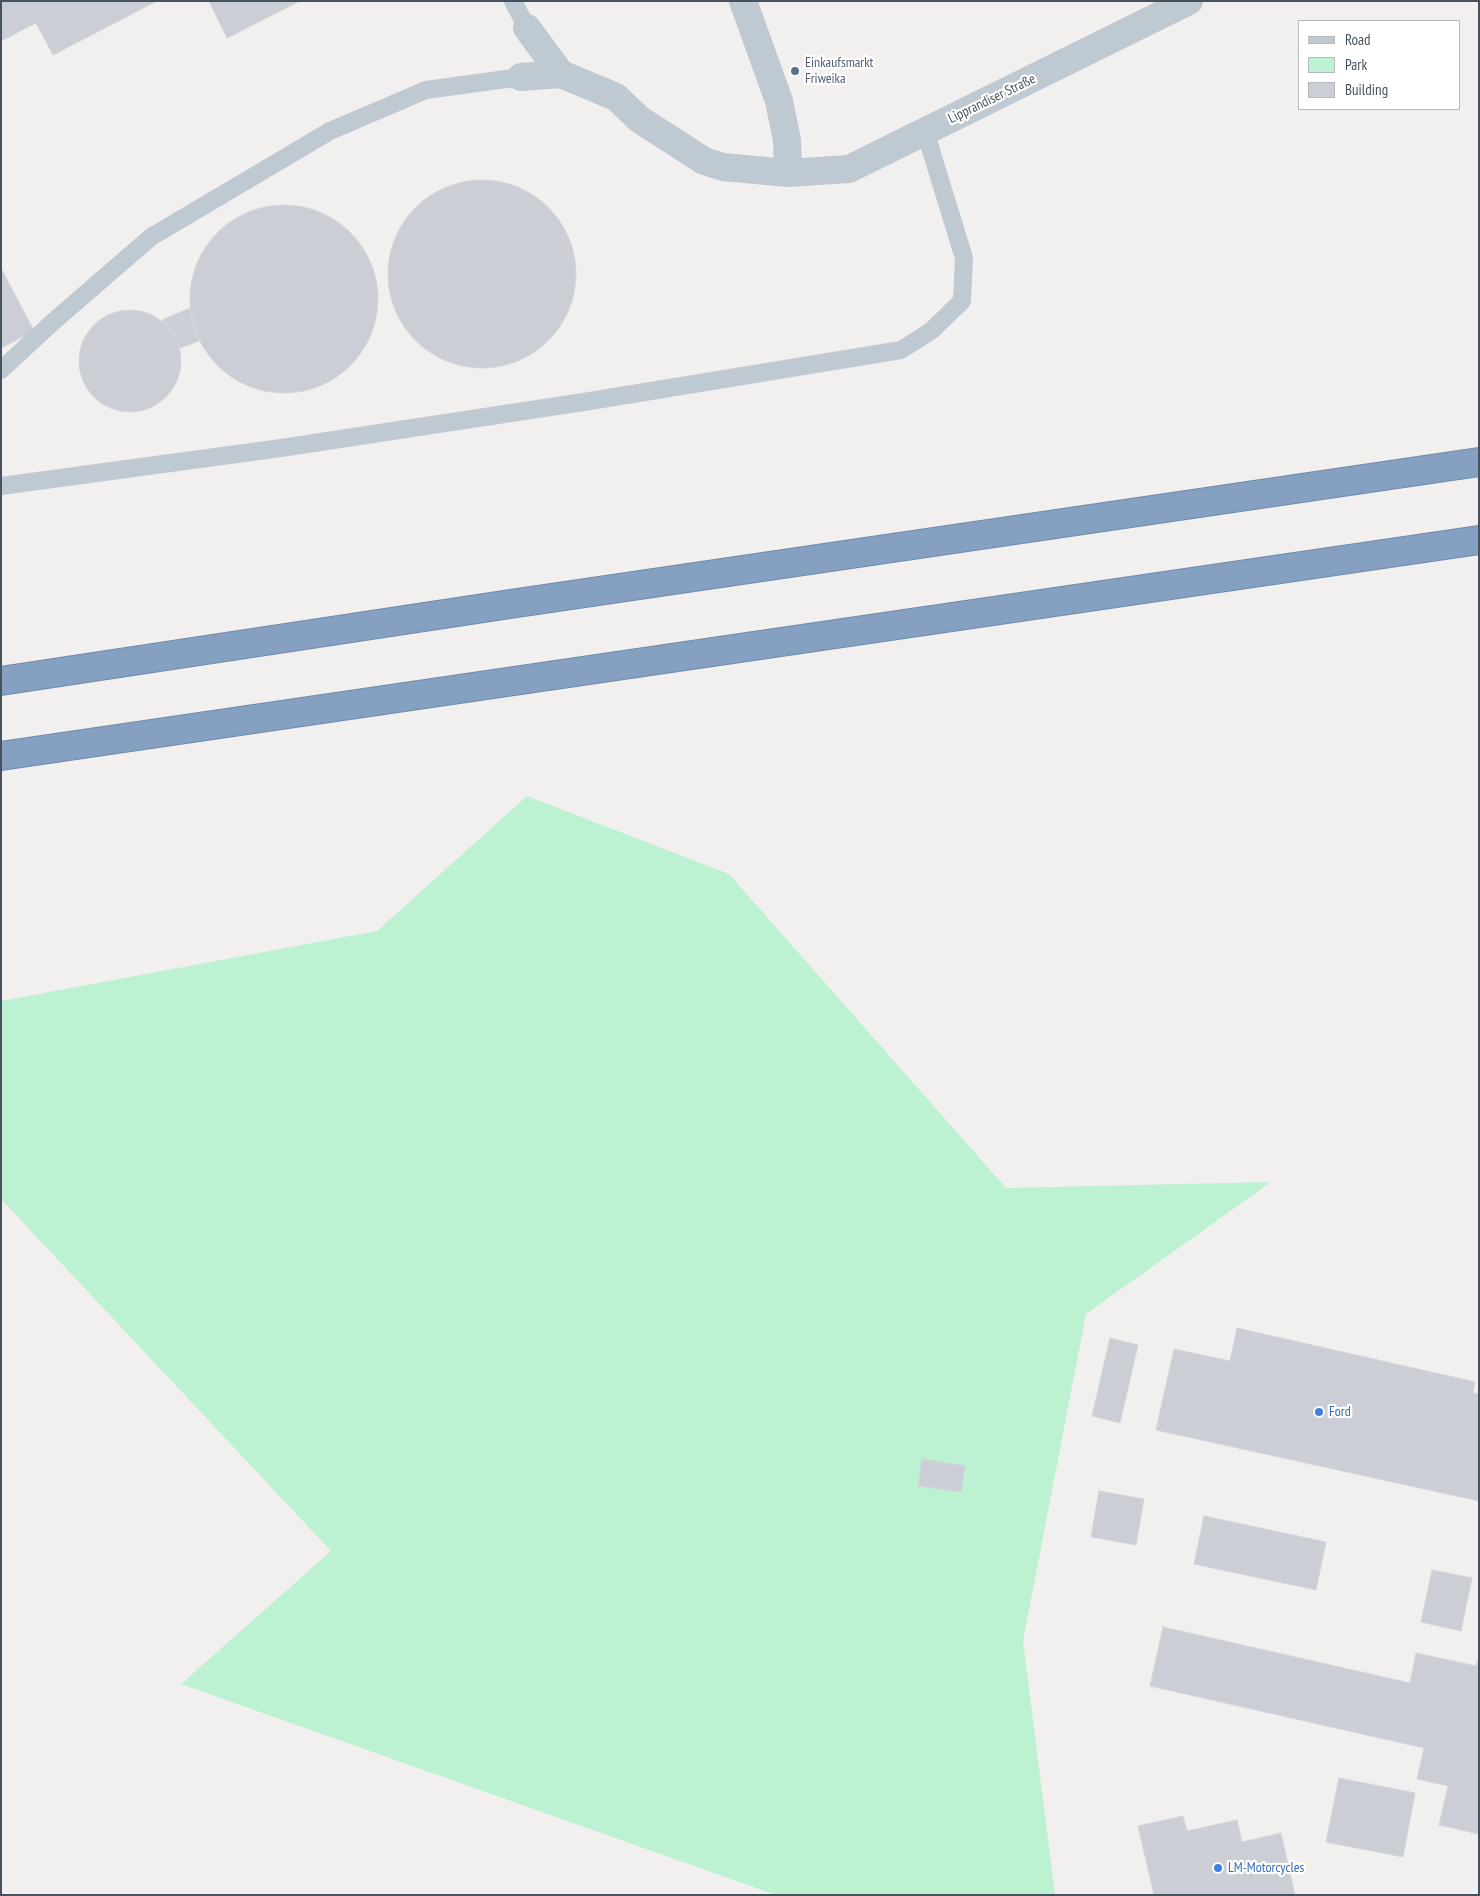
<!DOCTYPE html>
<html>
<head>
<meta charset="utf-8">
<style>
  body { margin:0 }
  #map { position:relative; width:1480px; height:1896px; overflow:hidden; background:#f2efef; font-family:"PT Sans Narrow",sans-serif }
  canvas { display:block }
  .frame { position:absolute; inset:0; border:2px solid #46525d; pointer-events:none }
  .legend { position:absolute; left:1298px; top:20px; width:162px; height:90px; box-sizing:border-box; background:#fff; border:1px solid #b5babe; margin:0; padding:6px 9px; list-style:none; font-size:15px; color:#46525d }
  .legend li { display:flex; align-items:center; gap:10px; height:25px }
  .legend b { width:25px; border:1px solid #b5babe }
</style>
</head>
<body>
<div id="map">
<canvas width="1480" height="1896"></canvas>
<div class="frame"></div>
<ul class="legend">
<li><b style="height:6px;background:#bfc9d2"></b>Road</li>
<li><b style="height:14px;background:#bcf1d1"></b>Park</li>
<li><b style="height:14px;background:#cbced4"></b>Building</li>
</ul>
</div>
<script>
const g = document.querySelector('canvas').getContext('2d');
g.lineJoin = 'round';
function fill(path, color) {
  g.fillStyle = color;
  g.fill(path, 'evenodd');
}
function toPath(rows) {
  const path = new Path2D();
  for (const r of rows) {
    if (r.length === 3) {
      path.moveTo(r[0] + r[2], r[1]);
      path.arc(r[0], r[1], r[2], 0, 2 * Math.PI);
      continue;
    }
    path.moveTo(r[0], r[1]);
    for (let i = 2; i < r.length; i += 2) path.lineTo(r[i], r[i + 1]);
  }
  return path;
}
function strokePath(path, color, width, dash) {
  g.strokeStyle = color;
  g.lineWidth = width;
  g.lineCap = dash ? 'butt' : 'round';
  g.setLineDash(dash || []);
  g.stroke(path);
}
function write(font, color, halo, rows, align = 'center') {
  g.font = font + ' "PT Sans Narrow",sans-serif';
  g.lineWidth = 4.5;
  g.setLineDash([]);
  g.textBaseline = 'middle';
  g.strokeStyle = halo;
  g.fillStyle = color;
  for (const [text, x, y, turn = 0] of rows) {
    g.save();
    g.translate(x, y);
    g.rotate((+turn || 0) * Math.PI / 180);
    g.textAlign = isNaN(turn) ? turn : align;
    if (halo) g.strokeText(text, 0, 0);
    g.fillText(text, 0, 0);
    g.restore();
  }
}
fill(toPath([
  [527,796,729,874,1006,1188,1271,1182,1086,1314,1023,1641,1055,1895,776,1895,181,1684,331,1551,1,1199,1,1001,377,931]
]), '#bcf1d1');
const building = toPath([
  [1,1,157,1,53,55,36,23,1,41,1,1],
  [209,1,300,1,227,38,209,1],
  [482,274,94],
  [284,299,94],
  [1,268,34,331,1,348,1,268],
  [190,308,199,341,180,348,170,328,162,320,190,308],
  [130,361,51],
  [1237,1328,1475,1382,1473,1393,1479,1394,1479,1501,1156,1430,1174,1349,1230,1361,1237,1328],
  [1110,1338,1138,1345,1120,1423,1092,1416,1110,1338],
  [922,1459,965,1466,961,1492,918,1486,922,1459],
  [1099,1491,1144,1499,1136,1545,1091,1537,1099,1491],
  [1204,1516,1326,1542,1316,1590,1194,1564,1204,1516],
  [1432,1570,1472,1578,1461,1631,1421,1622,1432,1570],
  [1163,1627,1410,1683,1416,1653,1476,1666,1479,1656,1479,1834,1439,1825,1448,1786,1417,1779,1424,1748,1150,1686,1163,1627],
  [1339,1778,1415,1793,1403,1857,1326,1842,1339,1778],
  [1183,1816,1187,1831,1237,1820,1242,1842,1281,1833,1295,1895,1154,1895,1138,1826,1183,1816]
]);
fill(building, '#cbced4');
strokePath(building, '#d3d5db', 1);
const highway = toPath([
  [1,681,517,603,1479,462],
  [1,756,1479,540]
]);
strokePath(highway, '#708bac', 30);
strokePath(toPath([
  [513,1,527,28],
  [1,370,54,321,151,237,330,131,426,90,521,77],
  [1,486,281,448,590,401,901,350,931,331,962,301,964,258,925,131]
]), '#bfc9d2', 18);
strokePath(toPath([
  [743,1,779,101,787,140,788,173,849,169,1189,1],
  [527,28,561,74,616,97,639,119,704,161,723,167,788,173],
  [521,77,561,74]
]), '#bfc9d2', 28);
strokePath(highway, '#85a0c0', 28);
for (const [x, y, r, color] of [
  [795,71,5,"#5c6f8a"],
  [1319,1412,5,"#3f7fe0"],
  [1218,1868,5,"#3f7fe0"]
]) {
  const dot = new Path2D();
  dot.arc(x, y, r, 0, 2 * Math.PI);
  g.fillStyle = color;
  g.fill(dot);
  strokePath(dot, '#fff', 2);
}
write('14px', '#4e5e75', '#fff', [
  ["Einkaufsmarkt",805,63],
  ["Friweika",805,79]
], 'left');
write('14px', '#46525d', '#fff', [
  ["Lipprandiser Straße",992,99,-26]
]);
write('14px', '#366cbe', '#fff', [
  ["Ford",1329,1412],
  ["LM-Motorcycles",1228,1868]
], 'left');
</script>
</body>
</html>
